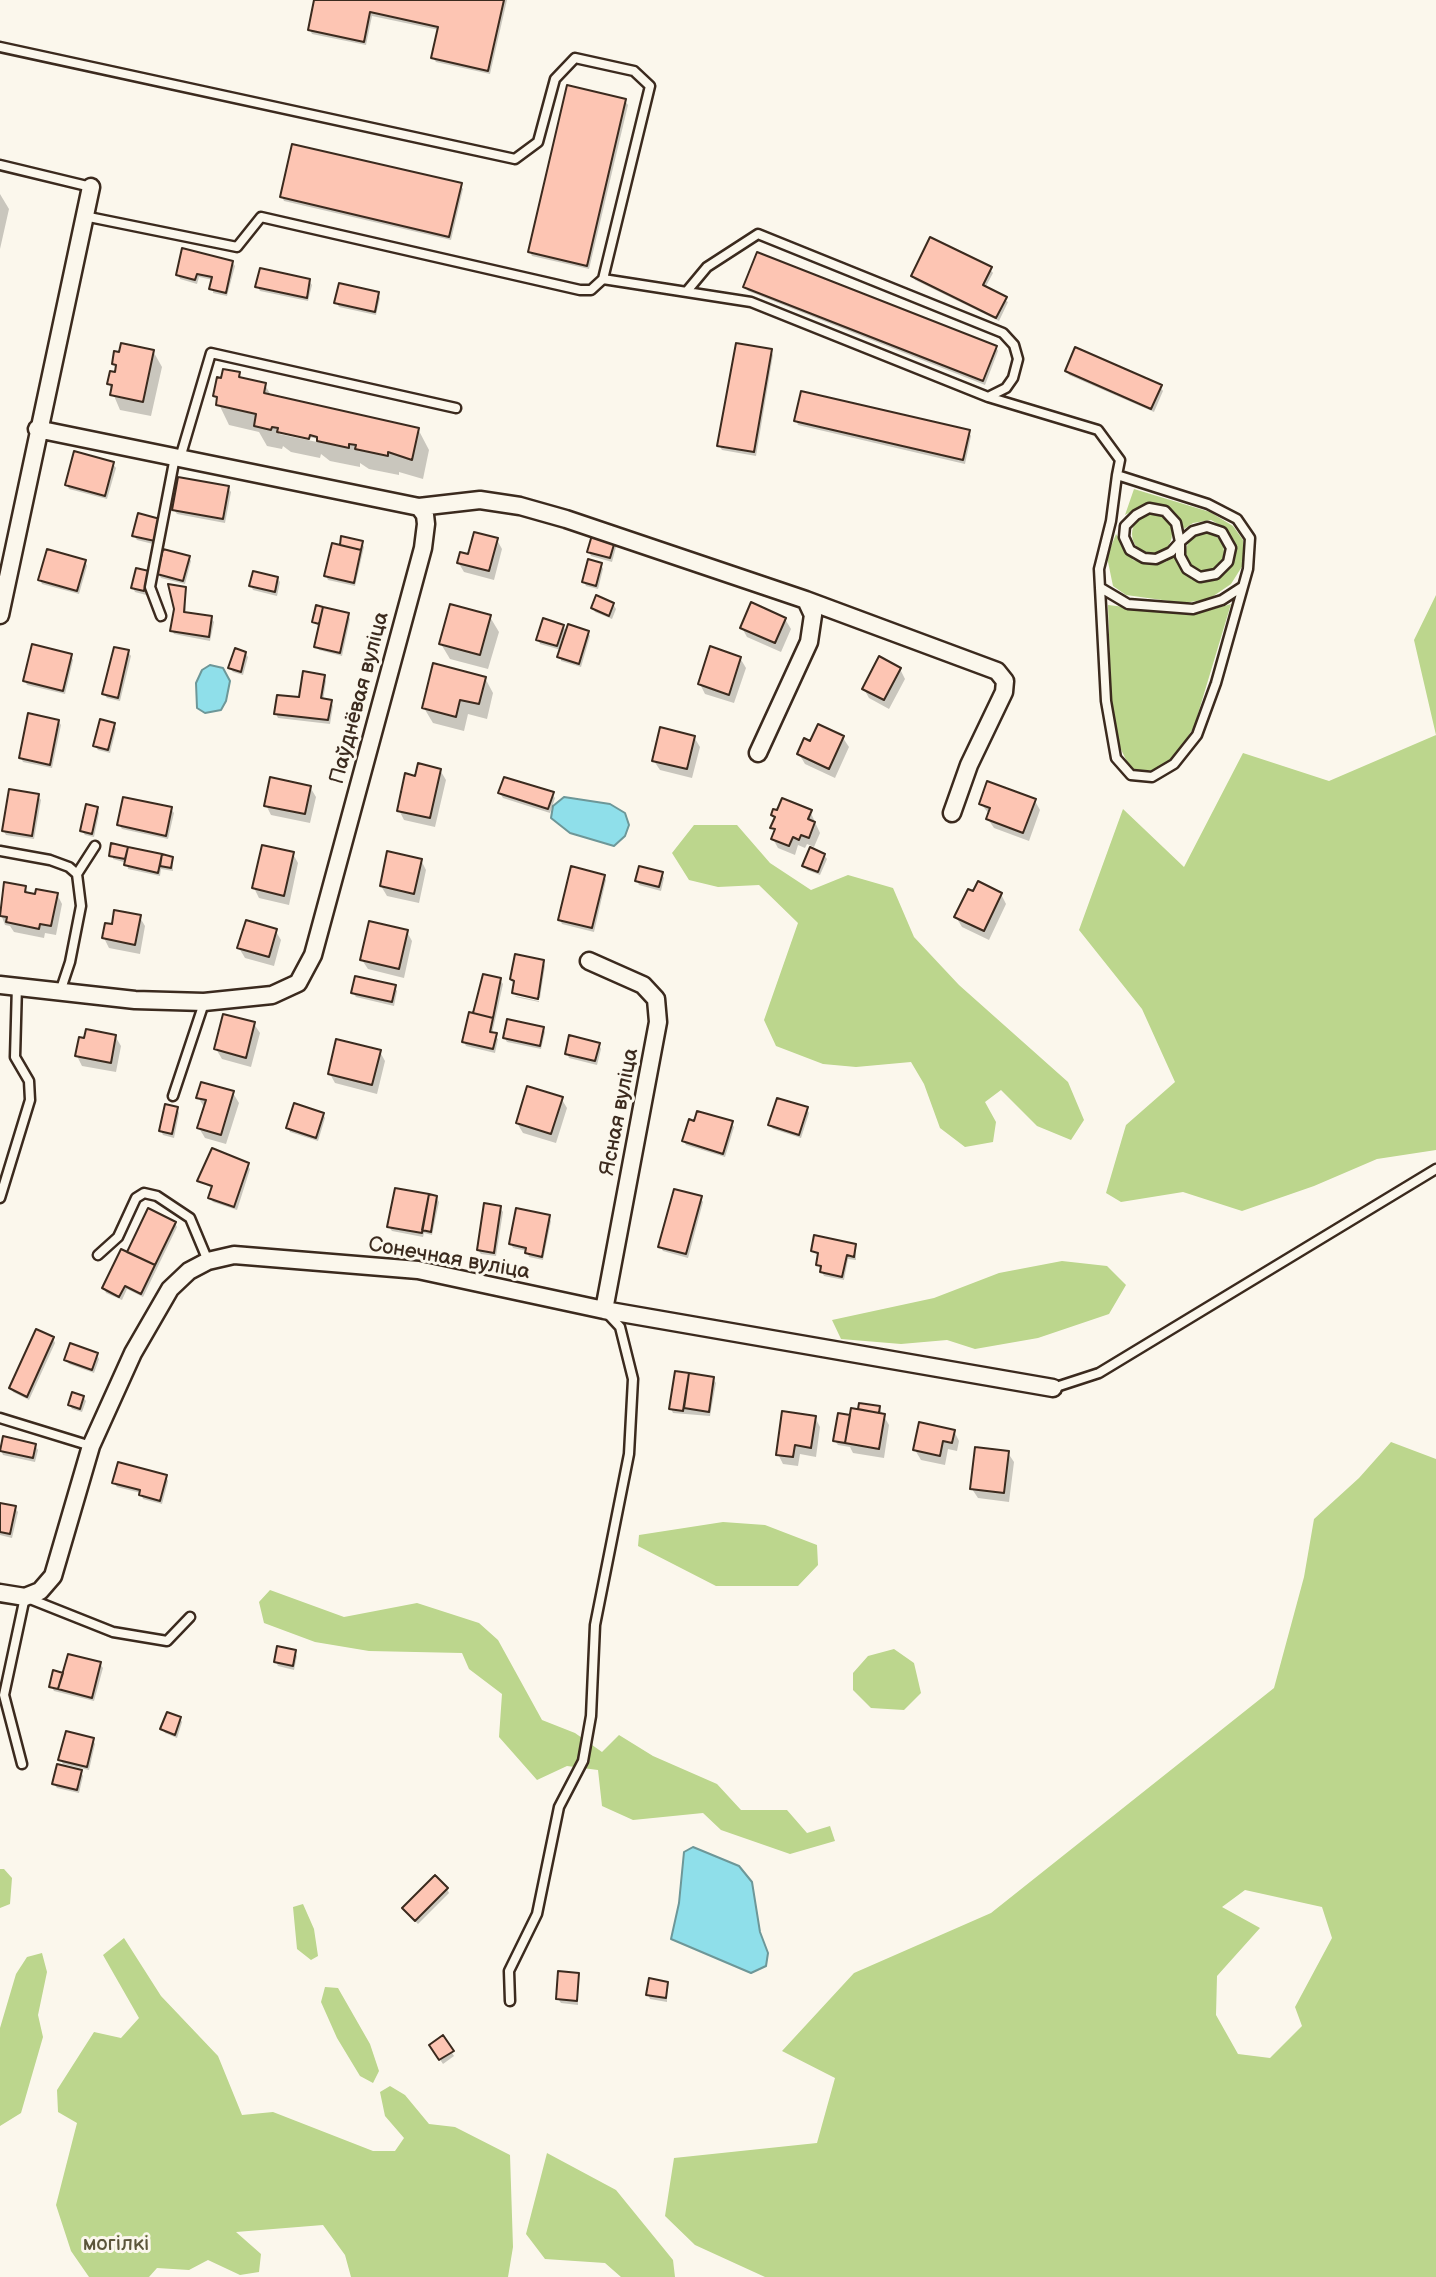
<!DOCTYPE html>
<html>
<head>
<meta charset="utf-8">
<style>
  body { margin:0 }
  canvas { display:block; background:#fbf7ec }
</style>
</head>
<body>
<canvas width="1436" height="2277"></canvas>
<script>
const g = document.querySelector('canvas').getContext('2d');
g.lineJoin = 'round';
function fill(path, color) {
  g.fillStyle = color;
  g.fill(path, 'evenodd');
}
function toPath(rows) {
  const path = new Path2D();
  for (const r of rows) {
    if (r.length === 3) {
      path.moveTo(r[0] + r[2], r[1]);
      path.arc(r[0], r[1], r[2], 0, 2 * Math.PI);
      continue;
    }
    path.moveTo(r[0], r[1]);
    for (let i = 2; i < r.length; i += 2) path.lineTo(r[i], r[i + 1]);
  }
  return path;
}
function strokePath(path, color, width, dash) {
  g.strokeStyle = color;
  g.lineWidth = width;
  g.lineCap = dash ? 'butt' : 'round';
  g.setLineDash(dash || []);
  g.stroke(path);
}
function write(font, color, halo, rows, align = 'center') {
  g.font = font + ' "Balsamiq Sans",sans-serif';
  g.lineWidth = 6;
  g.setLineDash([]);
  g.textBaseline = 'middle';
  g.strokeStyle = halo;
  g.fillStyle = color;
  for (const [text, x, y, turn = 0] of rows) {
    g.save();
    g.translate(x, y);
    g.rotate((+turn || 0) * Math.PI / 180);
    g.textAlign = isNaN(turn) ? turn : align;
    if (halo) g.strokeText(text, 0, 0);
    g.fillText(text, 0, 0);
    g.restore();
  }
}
fill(toPath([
  [1134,489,1210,512,1233,526,1243,540,1243,565,1231,584,1209,599,1184,603,1126,595,1113,586,1107,557,1116,534,1133,560,1153,565,1166,562,1176,553,1181,567,1192,580,1219,578,1232,565,1236,553,1234,540,1225,528,1211,520,1193,523,1184,529,1178,516,1165,507,1147,503,1125,515],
  [1152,534,20],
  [1205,552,19],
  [1436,595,1436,1150,1377,1159,1314,1186,1242,1211,1183,1192,1121,1202,1106,1193,1126,1125,1175,1082,1142,1009,1079,930,1123,809,1184,867,1243,753,1329,781,1436,735,1414,640],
  [1231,604,1194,727,1174,758,1157,769,1142,772,1130,768,1116,739,1111,693,1108,605,1193,615],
  [694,825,737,825,770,863,811,890,848,875,893,888,914,937,959,985,1068,1082,1084,1120,1071,1140,1037,1126,1001,1090,985,1102,996,1122,993,1142,965,1147,940,1128,924,1084,911,1062,856,1067,823,1064,776,1046,764,1020,798,923,759,885,718,887,689,880,672,853],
  [1062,1261,1107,1266,1126,1285,1109,1314,1038,1338,975,1349,947,1340,901,1344,841,1339,832,1320,934,1298,999,1273],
  [1391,1442,1436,1459,1436,2277,765,2277,695,2245,665,2216,674,2158,817,2143,835,2078,782,2051,854,1973,991,1913,1274,1688,1304,1577,1314,1519,1359,1478],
  [1245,1890,1322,1907,1332,1938,1295,2007,1302,2026,1270,2058,1238,2054,1216,2015,1217,1976,1260,1928,1222,1907],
  [723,1522,765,1525,817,1545,818,1565,798,1586,716,1586,638,1546,639,1535],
  [270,1590,344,1617,417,1603,479,1623,498,1640,542,1720,575,1733,602,1752,619,1735,653,1756,717,1784,741,1810,787,1810,807,1833,830,1826,835,1841,790,1854,721,1830,703,1813,633,1820,602,1806,598,1770,567,1766,537,1780,499,1737,502,1694,469,1669,462,1653,369,1651,315,1642,264,1623,259,1602],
  [894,1649,914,1663,921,1693,904,1710,871,1708,853,1690,853,1673,868,1656],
  [0,1869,4,1869,12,1878,10,1904,0,1908],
  [303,1904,314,1929,318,1956,311,1960,297,1949,293,1907],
  [124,1938,161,1996,218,2056,242,2115,273,2112,373,2151,395,2151,404,2138,385,2116,380,2092,390,2086,405,2095,429,2124,455,2127,510,2155,513,2247,508,2277,351,2277,345,2255,323,2225,236,2232,261,2254,259,2272,240,2275,208,2260,189,2270,157,2268,149,2277,89,2277,71,2251,56,2205,77,2123,58,2112,57,2090,94,2032,121,2038,139,2018,103,1955],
  [42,1953,47,1972,38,2015,43,2037,21,2113,0,2126,0,2028,16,1974,27,1957],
  [325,1987,338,1988,370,2044,379,2071,373,2083,360,2076,337,2038,321,2002],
  [547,2153,616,2190,673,2260,675,2277,621,2277,605,2263,545,2259,526,2234]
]), '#bcd68d');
const water = toPath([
  [210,665,223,668,230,681,226,701,221,710,205,713,197,708,196,683,202,670,210,665],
  [564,797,610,804,625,813,629,825,625,836,614,846,570,833,551,818,553,806,564,797],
  [693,1847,739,1866,752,1882,760,1932,768,1953,766,1966,751,1973,671,1939,679,1903,684,1852,693,1847]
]);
fill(water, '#8fdfea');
strokePath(water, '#6d9798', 2);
fill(toPath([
  [316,0,507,0,490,74,436,62,433,58,439,30,372,16,366,45,312,34,310,30],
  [625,101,628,105,589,269,532,256,530,252],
  [460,185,463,189,451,240,284,201,282,197],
  [0,194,9,209,0,249],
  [232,262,235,266,227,296,213,293,213,280,199,277,197,284,180,279,178,275],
  [990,269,993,273,985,288,1008,302,999,321,915,280,913,276],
  [309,281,312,285,308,301,260,291,257,286],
  [745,287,996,347,998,351,985,385,748,291],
  [378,294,380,298,376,315,339,307,336,302],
  [153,351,162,367,151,416,120,410,109,384,117,369,114,363],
  [771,351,773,355,756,456,722,450,719,445],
  [1067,371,1160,387,1163,391,1154,412,1069,375],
  [239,374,242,380,265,385,272,397,418,429,429,450,423,479,399,472,399,475,369,469,360,463,360,467,330,461,321,454,320,458,291,452,283,446,282,449,267,446,259,432,229,425,215,396],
  [279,430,318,439,317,442,279,434],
  [796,420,969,432,971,436,965,464,798,425],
  [113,464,116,468,107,499,69,489,67,485],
  [228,488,231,492,225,523,177,514,174,510],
  [159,520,157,545,137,540,134,536],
  [497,540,502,549,494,580,464,572,458,562],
  [362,543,364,547,355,586,328,580,326,576,341,547],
  [614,543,616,547,612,562,591,556,589,552],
  [189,557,191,561,185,584,161,578,158,574],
  [85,561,87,566,79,594,42,584,40,580],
  [601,564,603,569,598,589,586,586,584,582],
  [148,572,150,577,146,595,135,592,133,588],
  [277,578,280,582,277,596,253,590,251,586],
  [185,588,186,614,211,618,214,622,210,641,174,634,172,630,175,609],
  [613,604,616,609,612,619,595,612,593,608],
  [317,607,348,614,350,619,342,656,319,650,316,646,321,627,314,622],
  [490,617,499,632,488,669,450,659,441,644],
  [785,619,791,629,781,652,747,637,742,628],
  [563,626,567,633,588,632,590,636,581,667,561,661,561,650,540,644,538,639],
  [128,652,131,656,120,701,107,698,104,694],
  [245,653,248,657,243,675,233,672,230,668],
  [71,656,73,660,65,694,27,685,25,681],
  [740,658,746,668,734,703,705,694,700,684],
  [900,669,905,679,889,709,869,698,864,689],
  [324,677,326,681,323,701,331,702,333,706,330,724,278,718,276,714,300,698],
  [485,678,493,693,487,719,468,714,464,731,433,723,424,708],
  [58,721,61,725,52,768,23,762,21,758],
  [114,724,116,729,110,753,98,750,95,746],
  [694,737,700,747,692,778,660,770,654,761],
  [843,738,849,747,835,778,805,764,799,754,811,744],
  [440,770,446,780,435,827,404,820,399,810,416,778],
  [310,787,316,797,310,823,271,815,266,805],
  [500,793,552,794,555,798,550,813,503,798],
  [38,796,41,800,34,839,6,835,3,830],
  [1035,801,1040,810,1029,841,994,828,988,819,990,815,981,804],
  [97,808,99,813,94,837,85,835,82,831],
  [171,809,174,813,168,839,122,829,119,825],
  [810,811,820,833,814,847,807,844,805,848,798,845,795,855,778,848,773,839,775,819,773,815],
  [113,845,172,858,173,871,161,869,160,876,128,869,127,863,113,859],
  [293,854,298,863,289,905,259,898,254,888],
  [824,855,827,859,820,875,807,870,804,866],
  [421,860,426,870,419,903,387,896,381,886],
  [662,874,664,878,661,891,639,885,637,881],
  [604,876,606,880,594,932,562,924,560,920],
  [5,884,25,888,29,895,57,894,62,904,56,935,45,933,44,938,14,932,10,926,5,925,0,912],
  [1001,894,1006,904,989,940,962,927,956,917],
  [139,916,145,926,140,954,109,948,104,938,113,926],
  [275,930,281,940,274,966,245,958,239,948],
  [407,932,412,941,404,978,368,969,362,960],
  [517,956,543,961,545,966,540,998,513,993,513,982,523,984,523,981,512,979],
  [500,980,503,984,492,1034,498,1039,495,1053,466,1046,464,1042,475,1016],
  [395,987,397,991,394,1006,356,997,353,993],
  [515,996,539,1001,539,1002,516,997],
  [254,1024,260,1033,251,1067,222,1059,216,1049],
  [543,1028,545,1032,541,1049,507,1042,504,1037],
  [115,1036,121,1046,116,1072,82,1066,77,1056],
  [599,1044,601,1049,597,1065,569,1058,567,1053],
  [380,1052,385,1061,377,1094,335,1083,330,1074],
  [233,1093,239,1103,226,1144,205,1138,199,1128,204,1107,198,1097],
  [561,1098,567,1108,556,1143,523,1133,517,1123],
  [177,1108,179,1113,174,1138,163,1135,161,1131],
  [806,1108,809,1113,801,1138,773,1129,770,1125],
  [323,1114,325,1118,318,1141,290,1132,288,1128],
  [731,1123,734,1127,725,1157,686,1145,684,1141],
  [247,1165,250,1169,237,1210,213,1202,210,1198,213,1189,199,1180],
  [436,1197,439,1202,432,1235,424,1233,423,1237,392,1231,389,1227],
  [700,1198,703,1202,688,1258,663,1251,660,1246],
  [500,1208,503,1212,496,1256,481,1254,478,1250],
  [549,1217,551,1221,543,1260,529,1257,527,1251,513,1248,511,1244],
  [175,1223,177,1227,143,1297,127,1289,122,1300,106,1293,104,1288,127,1254],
  [855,1245,856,1260,848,1259,844,1280,824,1276,818,1264,819,1256,813,1251],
  [53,1338,55,1343,29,1400,13,1392,11,1388],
  [97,1355,99,1359,94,1373,69,1364,66,1360],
  [677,1373,713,1379,716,1383,710,1416,673,1413,671,1409],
  [83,1397,86,1401,82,1412,72,1409,70,1405],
  [879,1408,889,1425,884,1458,853,1453,850,1447,838,1445,835,1441,861,1412,859,1409],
  [815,1417,820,1427,816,1457,800,1454,798,1466,783,1464,778,1454],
  [954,1431,959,1441,957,1451,948,1449,945,1465,921,1460,915,1450],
  [35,1445,38,1450,35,1462,3,1455,1,1450],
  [1008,1453,1014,1462,1009,1502,978,1498,972,1489],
  [166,1476,168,1481,162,1504,143,1499,141,1493,117,1487,114,1483],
  [0,1504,15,1508,18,1512,12,1538,0,1535],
  [295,1652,297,1656,294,1670,278,1666,276,1662],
  [100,1664,103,1668,94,1701,54,1691,51,1686,64,1675],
  [180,1718,182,1722,177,1738,165,1733,162,1729],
  [93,1740,95,1744,89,1770,63,1764,60,1759],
  [81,1772,83,1776,79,1793,57,1788,54,1784],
  [447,1889,449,1893,418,1924,406,1912],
  [578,1974,578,2005,561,2003,558,1999],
  [667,1983,667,2002,650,1999,648,1995],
  [442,2038,454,2056,443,2064,431,2046]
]), '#0003');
const building = toPath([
  [314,0,504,0,488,71,431,58,438,27,370,12,364,42,308,30,314,0],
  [567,85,626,99,587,266,528,252,567,85],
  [292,144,462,183,449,237,280,197,292,144],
  [930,237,992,267,983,285,1007,297,996,318,911,276,930,237],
  [182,248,233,261,226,293,209,289,212,277,197,274,195,280,176,275,182,248],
  [757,252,997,346,983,381,743,287,757,252],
  [260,268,310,279,307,298,255,287,260,268],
  [339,283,379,292,375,312,334,303,339,283],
  [121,343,154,350,143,402,110,395,112,385,107,384,110,371,115,372,116,365,112,364,114,351,119,352,121,343],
  [736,343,772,349,754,452,717,446,736,343],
  [1075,347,1162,385,1151,409,1065,371,1075,347],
  [223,369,240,372,239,377,266,383,264,393,419,428,412,460,388,452,388,456,355,449,356,445,349,444,349,448,317,441,317,437,310,435,309,439,277,432,278,428,272,427,271,430,254,426,256,414,216,405,217,397,213,396,217,377,221,378,223,369],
  [801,391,970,430,963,460,794,421,801,391],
  [74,451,114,462,105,496,65,485,74,451],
  [178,477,229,486,223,519,172,510,178,477],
  [138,513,160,519,155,541,132,536,138,513],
  [474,532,498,538,489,571,457,563,460,552,468,554,474,532],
  [592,535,615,541,610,558,587,552,592,535],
  [341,536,363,541,361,550,340,545,341,536],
  [332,543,361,550,354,583,324,576,332,543],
  [47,549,86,560,77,591,38,580,47,549],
  [163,549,190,556,183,581,157,574,163,549],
  [588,559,602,563,596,586,582,582,588,559],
  [136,568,149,571,144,591,131,588,136,568],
  [253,571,278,577,275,592,249,586,253,571],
  [168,584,186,587,184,612,212,616,209,637,170,631,174,609,168,584],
  [596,595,614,603,609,616,591,608,596,595],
  [751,602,786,618,775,643,740,628,751,602],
  [450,604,491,615,480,655,439,644,450,604],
  [316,605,323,607,319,624,312,622,316,605],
  [323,607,349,613,340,653,314,647,323,607],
  [543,618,564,625,557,646,536,640,543,618],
  [568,624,589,631,579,664,557,657,568,624],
  [32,644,72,654,63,691,23,681,32,644],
  [710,646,741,657,729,695,698,684,710,646],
  [114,647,129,650,118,698,102,694,114,647],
  [235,648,246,652,241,672,228,668,235,648],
  [879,656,901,668,884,700,862,689,879,656],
  [433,663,486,677,479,704,460,700,456,717,422,708,433,663],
  [303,671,325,675,321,698,332,700,328,720,274,714,277,695,299,697,303,671],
  [28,713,59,720,50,765,19,758,28,713],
  [100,719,115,723,108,750,93,746,100,719],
  [818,724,844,736,829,769,797,754,804,738,810,741,818,724],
  [660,727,695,736,687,769,652,761,660,727],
  [418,763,441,769,430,818,397,811,405,773,415,776,418,763],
  [270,777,311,786,305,814,264,806,270,777],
  [504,777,554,792,548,809,498,793,504,777],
  [987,781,1036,799,1023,833,986,819,990,808,979,804,987,781],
  [9,789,39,794,32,836,2,831,9,789],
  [123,797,172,807,166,836,117,825,123,797],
  [782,798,812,810,808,819,815,822,809,838,801,835,799,840,793,837,789,846,771,839,775,829,770,828,775,817,771,815,773,809,777,810,782,798],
  [86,804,98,807,92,834,80,831,86,804],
  [111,843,128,847,125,859,109,856,111,843],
  [262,845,294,852,284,896,252,888,262,845],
  [128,847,162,854,158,873,124,865,128,847],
  [810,847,825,854,818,872,802,866,810,847],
  [387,851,422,859,414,894,380,886,387,851],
  [162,854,173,857,171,868,160,866,162,854],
  [571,866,605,875,592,928,558,920,571,866],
  [639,866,663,872,659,887,635,881,639,866],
  [978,881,1002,893,984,931,954,917,968,889,973,891,978,881],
  [4,882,26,886,25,892,35,894,36,889,58,893,51,926,40,924,39,929,6,922,7,917,0,916,4,882],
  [114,910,141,915,135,945,102,938,105,923,112,924,114,910],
  [246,920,277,929,269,957,237,948,246,920],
  [369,921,408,930,399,969,360,960,369,921],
  [515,954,544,960,538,999,512,993,514,981,510,979,515,954],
  [483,974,501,978,493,1018,473,1013,483,974],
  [355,976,396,985,392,1002,351,993,355,976],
  [469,1012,493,1018,490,1032,497,1033,493,1049,462,1042,469,1012],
  [223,1014,255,1022,246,1058,214,1049,223,1014],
  [507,1019,544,1027,540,1046,503,1038,507,1019],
  [86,1029,116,1035,111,1063,75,1056,79,1037,84,1038,86,1029],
  [569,1035,600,1043,595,1061,565,1054,569,1035],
  [336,1039,381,1050,372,1085,328,1074,336,1039],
  [201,1082,234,1091,221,1135,197,1128,206,1100,196,1098,201,1082],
  [527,1086,563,1097,551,1134,516,1123,527,1086],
  [777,1098,808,1107,799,1135,768,1125,777,1098],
  [294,1103,324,1113,316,1138,286,1128,294,1103],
  [165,1104,178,1107,172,1134,159,1131,165,1104],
  [697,1111,733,1121,723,1154,682,1141,689,1119,694,1121,697,1111],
  [212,1148,249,1163,234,1207,208,1198,212,1186,197,1181,212,1148],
  [395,1188,429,1194,422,1233,387,1227,395,1188],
  [674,1189,702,1196,686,1254,658,1247,674,1189],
  [429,1194,437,1196,431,1232,422,1230,429,1194],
  [484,1203,501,1206,494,1253,477,1250,484,1203],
  [148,1208,176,1222,155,1265,127,1252,148,1208],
  [516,1208,550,1215,542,1257,525,1253,526,1248,509,1244,516,1208],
  [814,1235,856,1244,854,1257,847,1255,842,1277,820,1272,821,1266,816,1265,818,1253,811,1251,814,1235],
  [121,1249,155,1265,141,1294,125,1286,119,1297,102,1288,121,1249],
  [36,1329,54,1337,27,1397,9,1388,36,1329],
  [70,1343,98,1353,92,1370,64,1360,70,1343],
  [675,1371,689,1373,683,1411,669,1409,675,1371],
  [689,1373,714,1377,709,1412,684,1408,689,1373],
  [72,1392,84,1396,80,1409,68,1405,72,1392],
  [859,1403,880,1406,879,1413,858,1409,859,1403],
  [851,1408,885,1414,879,1449,845,1443,851,1408],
  [782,1411,816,1416,811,1448,795,1445,793,1457,776,1455,782,1411],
  [838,1413,850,1415,845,1443,833,1441,838,1413],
  [919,1422,955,1430,952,1443,943,1441,940,1456,913,1450,919,1422],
  [3,1436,36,1444,33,1458,0,1451,3,1436],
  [975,1447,1009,1451,1004,1493,970,1489,975,1447],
  [118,1462,167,1475,160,1501,139,1495,140,1490,112,1483,118,1462],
  [0,1503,16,1506,10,1534,0,1532,0,1503],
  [277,1646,296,1650,293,1666,274,1662,277,1646],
  [68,1654,101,1662,92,1698,58,1689,68,1654],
  [53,1670,63,1673,58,1689,49,1687,53,1670],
  [167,1712,181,1717,175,1735,160,1729,167,1712],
  [66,1731,94,1738,87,1767,58,1760,66,1731],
  [57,1764,82,1770,77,1790,52,1784,57,1764],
  [435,1875,448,1888,415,1921,402,1908,435,1875],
  [558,1971,579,1973,577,2001,556,1999,558,1971],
  [649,1978,668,1982,666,1998,646,1995,649,1978],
  [443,2035,454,2051,439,2060,429,2045,443,2035]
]);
fill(building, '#fdc5b3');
strokePath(building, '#3b2a1e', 2);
const service = toPath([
  [0,47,515,159,538,142,555,79,575,58,634,71,650,86,603,279,591,290,580,290,261,217,237,247,84,216],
  [0,165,91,187],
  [603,279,751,302,988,397,1006,388,1013,378,1018,359,1014,345,1003,333,758,234,707,267,687,291],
  [988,397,1098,430,1120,460,1117,475,1111,521,1099,569,1106,701,1116,758,1131,775,1152,777,1174,764,1197,735,1216,683,1248,569,1250,538,1237,519,1208,504,1117,475],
  [180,458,211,353,456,408],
  [1180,542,1193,531,1207,527,1222,532,1231,548,1228,562,1216,574,1200,577,1187,569,1180,556,1180,542,1176,523,1165,511,1149,508,1136,515,1125,526,1124,537,1130,550,1144,558,1156,559,1171,552,1180,542],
  [1101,588,1128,604,1193,609,1222,600,1242,587],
  [161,616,150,587,175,457],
  [0,851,50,860,69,867,77,874,81,906,70,962,61,989],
  [77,874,95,846],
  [173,1096,204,1003],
  [0,1198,30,1100,29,1081,15,1057,17,985],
  [98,1255,118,1237,136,1198,144,1193,157,1196,190,1218,208,1261],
  [1053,1388,1099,1373,1436,1169],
  [0,1418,91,1446],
  [22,1764,4,1695,25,1597,113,1632,167,1641,190,1617],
  [510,2001,509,1971,537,1914,559,1807,583,1761,591,1716,595,1625,629,1454,633,1379,620,1327,606,1312]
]);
const minor = toPath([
  [419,507,480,500,520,506,566,519,806,600,997,671,1005,681,1004,692,969,765,952,813],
  [0,615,91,187],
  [758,753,809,642,813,615,806,600],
  [589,961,643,985,656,999,658,1022,604,1310],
  [0,985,135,1000,204,1002,272,995,298,983,313,955,423,548,426,524,425,515,419,507,37,429],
  [0,1593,25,1597,40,1591,53,1576,91,1446,133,1353,170,1289,189,1271,208,1261,234,1255,418,1270,604,1310,1053,1388]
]);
strokePath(service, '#3b2a1e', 13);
strokePath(minor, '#3b2a1e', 21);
strokePath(service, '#fbf7ec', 8);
strokePath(minor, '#fbf7ec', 16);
write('21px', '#3b2a1e', '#fbf7ec', [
  ["Паўднёвая вуліца",360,698,-75],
  ["Ясная вуліца",620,1112,-79],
  ["Сонечная вуліца",449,1259,10]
]);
write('21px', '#5b553a', '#fbf7ec', [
  ["могілкі",116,2245]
]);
</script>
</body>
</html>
